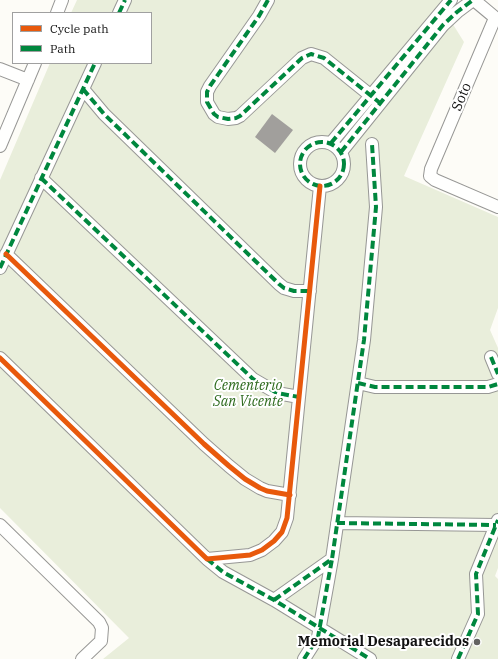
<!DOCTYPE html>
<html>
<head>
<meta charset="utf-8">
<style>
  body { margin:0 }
  #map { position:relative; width:498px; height:659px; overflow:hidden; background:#fdfcf7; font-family:"IBM Plex Serif",serif }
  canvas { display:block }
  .legend { position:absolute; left:12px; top:12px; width:140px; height:52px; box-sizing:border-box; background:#fff; border:1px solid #a0a0a0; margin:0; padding:5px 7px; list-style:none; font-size:12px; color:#111 }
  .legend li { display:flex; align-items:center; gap:8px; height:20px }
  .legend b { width:20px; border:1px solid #a0a0a0 }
</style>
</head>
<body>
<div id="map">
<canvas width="498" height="659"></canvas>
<ul class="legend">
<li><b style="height:5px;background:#e8590c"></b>Cycle path</li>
<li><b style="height:5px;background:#00873e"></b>Path</li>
</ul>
</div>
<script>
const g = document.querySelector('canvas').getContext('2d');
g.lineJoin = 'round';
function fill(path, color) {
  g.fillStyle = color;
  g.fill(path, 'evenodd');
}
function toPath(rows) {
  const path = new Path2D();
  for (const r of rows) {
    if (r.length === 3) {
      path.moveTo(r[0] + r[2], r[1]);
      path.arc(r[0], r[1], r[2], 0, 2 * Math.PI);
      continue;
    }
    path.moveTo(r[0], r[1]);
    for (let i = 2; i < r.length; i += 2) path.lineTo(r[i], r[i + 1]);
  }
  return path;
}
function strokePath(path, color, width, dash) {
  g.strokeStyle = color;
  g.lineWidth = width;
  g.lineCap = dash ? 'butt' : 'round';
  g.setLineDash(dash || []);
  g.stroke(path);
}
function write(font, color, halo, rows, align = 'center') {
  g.font = font + ' "IBM Plex Serif",serif';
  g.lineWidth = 4;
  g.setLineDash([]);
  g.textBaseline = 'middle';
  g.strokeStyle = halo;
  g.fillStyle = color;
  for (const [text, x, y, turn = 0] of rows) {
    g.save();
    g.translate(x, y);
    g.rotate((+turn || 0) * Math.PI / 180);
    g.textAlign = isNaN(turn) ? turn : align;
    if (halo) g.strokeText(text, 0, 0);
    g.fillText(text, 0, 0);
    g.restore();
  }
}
fill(toPath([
  [77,0,442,0,449,18,464,42,404,176,498,217,498,308,490,330,498,348,498,568,495,576,498,579,498,659,103,659,129,638,0,508,0,180,50,63,151,63,151,13,71,13]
]), '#e9eedb');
fill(toPath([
  [272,114,293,130,275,153,255,137]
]), '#a19f9c');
const minor = toPath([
  [268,0,259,16,210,86,207,92,207,102,214,114,218,117,228,119,236,118,240,116,302,58,311,54,324,58,380,103],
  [474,0,498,20],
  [57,13,62,0],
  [119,13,125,0],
  [495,18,431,169,430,176,435,180,498,207],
  [0,69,28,80],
  [83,89,104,114,279,284,284,288,294,291,310,291],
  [322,164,22],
  [331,143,451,0],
  [0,146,35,63],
  [341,152,443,25,457,12,473,0],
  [41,178,253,379,277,393,299,397],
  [6,254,204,444,229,466,245,479,260,488,267,491,290,495],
  [0,268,95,63],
  [491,357,498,374],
  [0,358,207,559,250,555,262,550,274,541,282,532,287,518,320,186],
  [358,383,375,387,488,387,498,384],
  [337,523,496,525],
  [0,525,99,622,102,628,101,641,82,659],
  [207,559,223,572,274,600,370,659],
  [274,600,332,559,364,340,376,207,372,144],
  [304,659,318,637,332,559],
  [458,659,478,614,476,574,498,520]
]);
strokePath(minor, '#979795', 14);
strokePath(minor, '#fffffe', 12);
strokePath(toPath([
  [268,0,259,16,210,86,207,92,207,102,214,114,218,117,228,119,236,118,240,116,302,58,311,54,324,58,380,103],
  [119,13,125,0],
  [83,89,104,114,279,284,284,288,294,291,310,291],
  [322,164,22],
  [331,143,451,0],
  [341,152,443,25,457,12,473,0],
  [41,178,253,379,277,393,299,397],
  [0,268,95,63],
  [491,357,498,374],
  [358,383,375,387,488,387,498,384],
  [337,523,496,525],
  [207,559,223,572,274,600,370,659],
  [274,600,332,559,364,340,376,207,372,144],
  [304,659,318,637,332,559],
  [458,659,478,614,476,574,498,520]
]), '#00873e', 4, [8, 4]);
strokePath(toPath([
  [6,254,204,444,229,466,245,479,260,488,267,491,290,495],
  [0,358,207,559,250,555,262,550,274,541,282,532,287,518,320,186]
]), '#e8590c', 5);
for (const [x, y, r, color] of [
  [477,642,4,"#646362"]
]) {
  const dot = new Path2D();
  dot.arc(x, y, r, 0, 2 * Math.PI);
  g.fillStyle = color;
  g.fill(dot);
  strokePath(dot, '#fff', 1.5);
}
write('14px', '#111', '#fff', [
  ["Soto",462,97,-67]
]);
write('italic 14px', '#2f6b1f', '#fff', [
  ["Cementerio",248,386],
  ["San Vicente",248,402]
]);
write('bold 14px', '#111', '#fff', [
  ["Memorial Desaparecidos",469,642]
], 'right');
</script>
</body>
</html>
